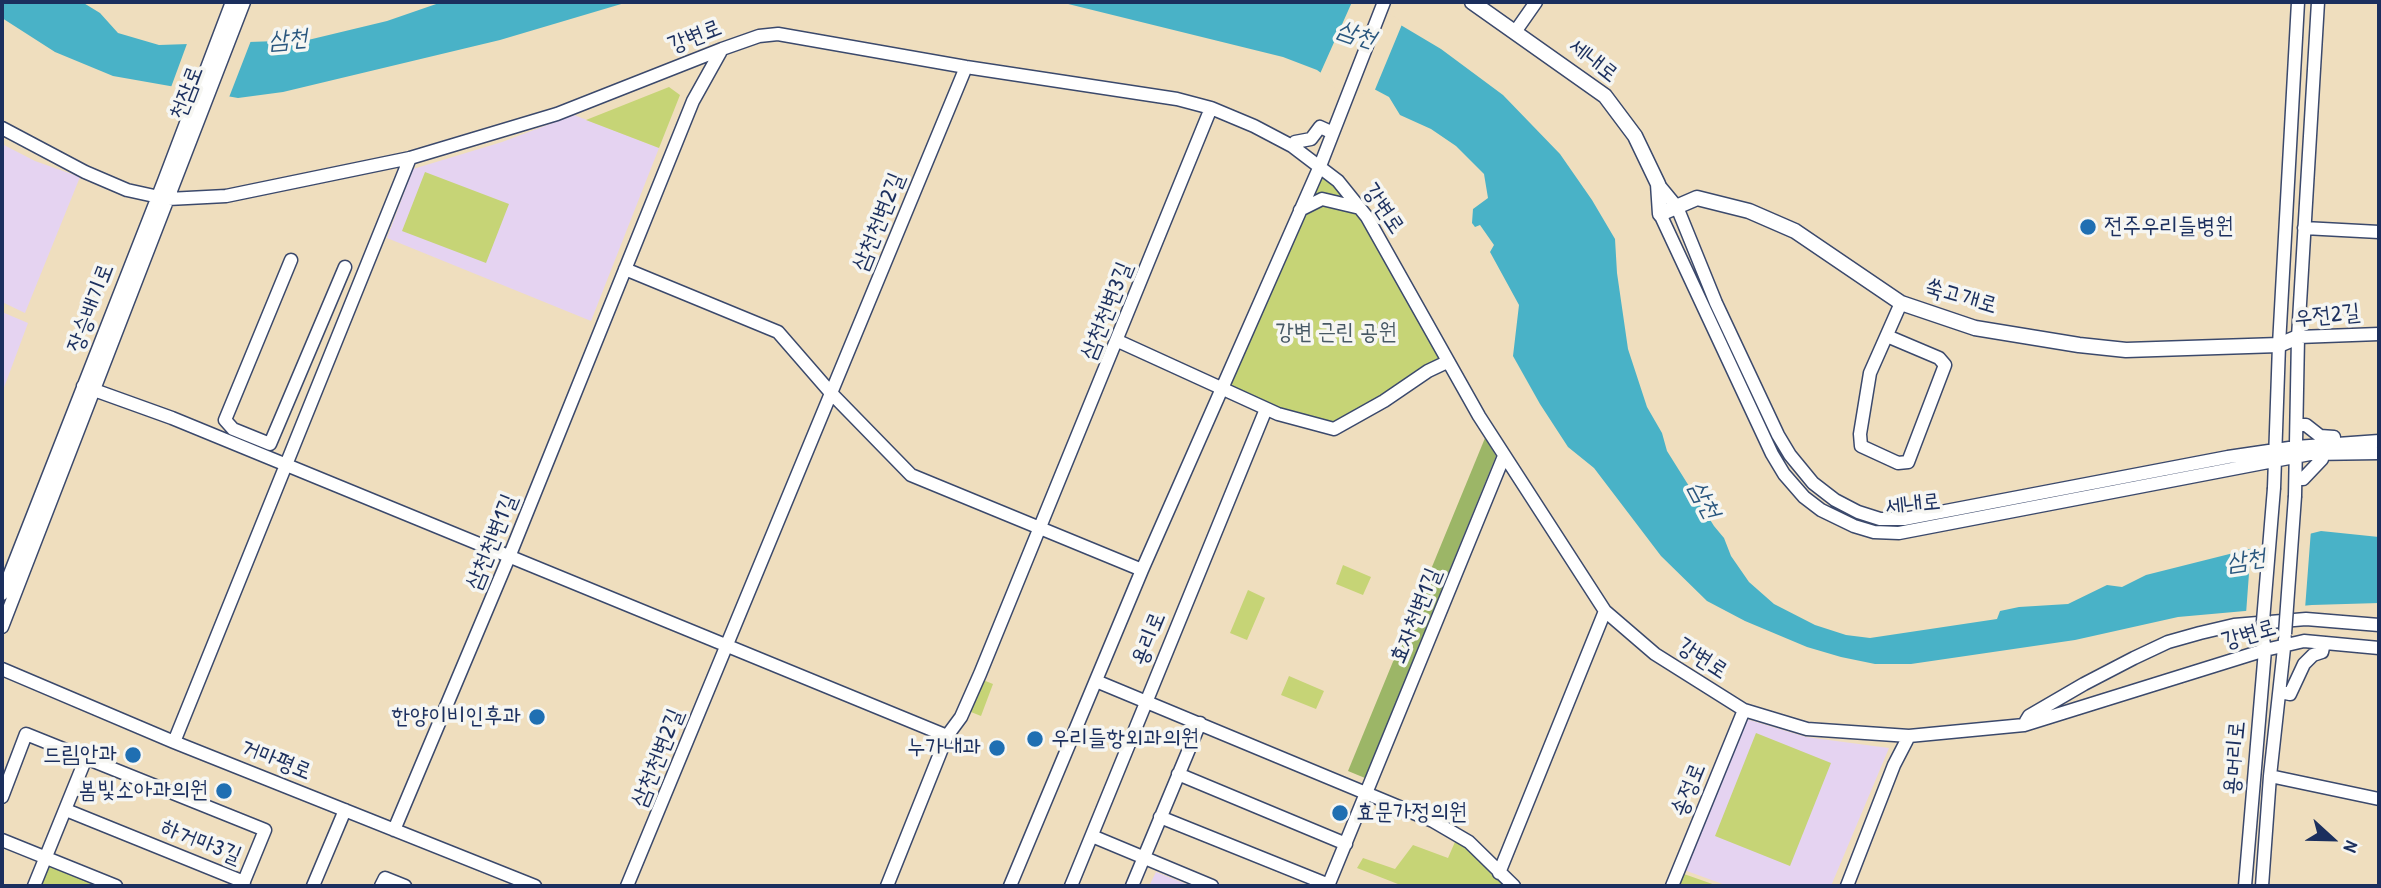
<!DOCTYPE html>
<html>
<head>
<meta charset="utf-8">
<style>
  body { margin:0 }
  #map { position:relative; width:2381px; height:888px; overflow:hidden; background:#efdebe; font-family:"Patrick Hand",sans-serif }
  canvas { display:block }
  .frame { position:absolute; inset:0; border:4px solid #1b2f5e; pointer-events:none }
  .north { position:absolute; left:2297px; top:804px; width:70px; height:70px; -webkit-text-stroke:5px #f6f6f2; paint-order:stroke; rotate:112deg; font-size:19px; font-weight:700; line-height:28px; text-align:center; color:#1b2f5e }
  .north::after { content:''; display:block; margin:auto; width:24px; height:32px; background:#1b2f5e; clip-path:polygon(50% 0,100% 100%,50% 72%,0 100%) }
</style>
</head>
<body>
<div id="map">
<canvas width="2381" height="888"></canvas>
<div class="frame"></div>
<div class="north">N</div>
</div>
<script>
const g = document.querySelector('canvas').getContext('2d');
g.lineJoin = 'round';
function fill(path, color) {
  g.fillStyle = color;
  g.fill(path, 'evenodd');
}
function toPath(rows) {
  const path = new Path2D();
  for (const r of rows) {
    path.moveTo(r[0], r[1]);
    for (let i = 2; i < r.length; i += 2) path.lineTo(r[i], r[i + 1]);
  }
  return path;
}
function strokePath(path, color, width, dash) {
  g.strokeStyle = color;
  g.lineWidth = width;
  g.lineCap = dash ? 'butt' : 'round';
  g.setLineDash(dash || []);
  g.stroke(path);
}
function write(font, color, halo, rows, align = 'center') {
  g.font = font + ' "Patrick Hand","Poor Story",sans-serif';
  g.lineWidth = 7;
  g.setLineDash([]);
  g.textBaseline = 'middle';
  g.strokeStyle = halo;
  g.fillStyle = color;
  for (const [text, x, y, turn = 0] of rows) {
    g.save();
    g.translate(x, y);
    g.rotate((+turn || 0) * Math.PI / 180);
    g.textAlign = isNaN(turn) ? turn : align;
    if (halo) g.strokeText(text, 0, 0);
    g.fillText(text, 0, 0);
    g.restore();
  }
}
fill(toPath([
  [574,115,659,148,591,321,387,238,413,169,502,142],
  [2,144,35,161,80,177,25,313,2,302],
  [2,312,28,323,2,393],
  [1746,719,1806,737,1889,748,1831,886,1728,886,1684,870],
  [1156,872,1191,886,1149,886]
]), '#e5d3f1');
fill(toPath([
  [669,87,680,95,659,148,586,120],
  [1320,166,1339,181,1447,362,1334,429,1222,389],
  [425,172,509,204,486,263,402,231],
  [1343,565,1371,577,1363,595,1336,584],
  [1248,590,1265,598,1247,640,1230,633],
  [1289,676,1324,691,1316,709,1281,695],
  [983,680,993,684,981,716,971,712],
  [1756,733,1831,763,1790,866,1715,836],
  [1458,835,1506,879,1502,886,1403,886,1357,868,1363,858,1395,869,1413,845,1448,858],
  [49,866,99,886,40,886],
  [1684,874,1718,886,1678,886]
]), '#c6d476');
fill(toPath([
  [1485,438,1496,456,1365,778,1348,771]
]), '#9cb667');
fill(toPath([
  [2,2,82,2,100,13,118,33,159,45,308,40,387,21,442,2,628,2,500,40,283,92,238,98,113,76,55,52,2,18],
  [1060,2,1362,2,1441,49,1503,95,1560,154,1592,200,1615,239,1617,273,1628,349,1647,407,1662,433,1667,451,1714,526,1724,538,1731,556,1749,582,1774,604,1815,625,1846,635,1870,638,1997,619,2000,611,2019,607,2068,604,2107,585,2122,587,2146,575,2321,531,2379,537,2379,603,2312,605,2178,617,2075,640,1911,664,1875,664,1841,657,1807,647,1745,621,1707,601,1661,556,1594,468,1568,447,1540,404,1513,356,1519,305,1490,252,1494,245,1480,225,1475,227,1472,223,1473,209,1488,198,1484,174,1456,146,1431,129,1400,115,1389,97,1374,89,1348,93,1317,70,1283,57]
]), '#49b2c7');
fill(toPath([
  [1352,2,1369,2,1403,22,1374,92,1347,96,1319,76],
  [252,38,228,100,170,90,188,41],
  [2311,530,2305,609,2246,614,2251,546]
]), '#efdebe');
const minor = toPath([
  [1515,32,1536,2],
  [2,128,85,172,127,190,168,199,226,196,410,158,557,114,722,49,759,36,778,34,966,67,1177,99,1211,108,1254,126,1292,146,1338,181,1367,217,1479,416,1605,611,1655,654,1744,710,1807,729,1909,736,2024,725,2265,650,2304,641,2379,648],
  [1292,146,1295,142,1311,139,1320,127,1331,132],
  [1658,184,1677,207,1716,303,1778,435,1790,455,1813,483,1835,500,1858,512,1880,519,1904,519,2228,457,2296,447,2379,441],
  [1300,210,1322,199,1360,208],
  [1660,214,1772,454,1784,474,1804,497,1821,510,1854,526,1874,532,1899,533,2310,454,2379,453],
  [2304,228,2379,232],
  [291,260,225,420,233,429,270,444,345,267],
  [625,269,778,332,831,393,911,475,1142,570],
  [1887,336,1939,358,1945,365,1908,462,1898,463,1861,446,1860,434,1870,373,1901,303],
  [2298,337,2379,334],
  [1118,341,1278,414,1334,429,1384,401,1428,371,1447,362],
  [83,386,172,418,947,736],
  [2297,425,2306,425,2320,436,2334,437,2334,440],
  [2296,479,2303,479,2322,459,2323,454],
  [2274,488,2279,345,2298,2],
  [2295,496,2298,337,2318,2],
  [2,594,164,181,232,2],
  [2,627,244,2],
  [2,669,174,742,535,886],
  [1096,681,1433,821,1469,842,1514,886],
  [2280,692,2290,694,2304,664,2313,655,2322,652,2324,643],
  [2026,721,2029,716,2084,684,2134,658,2168,642,2200,633,2234,625,2306,619,2379,625],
  [174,742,410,158],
  [1178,774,1346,844],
  [2270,776,2379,799],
  [2,797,26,734,265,830,242,886],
  [66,810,244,882],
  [1160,817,1329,885],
  [394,830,509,557,693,101,722,49],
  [1092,836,1212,886],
  [2,840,116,886],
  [1499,873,1605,611],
  [34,886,86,758],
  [313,886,345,810],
  [381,886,385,878,405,886],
  [627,886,966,67],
  [887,886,947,736,961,717,980,674,1211,108],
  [1010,886,1142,570,1320,166,1384,2],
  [1071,886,1266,409],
  [1132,886,1200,723],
  [1328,886,1504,456],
  [1672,886,1744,710],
  [1847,886,1894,765,1909,736],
  [2245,886,2265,650,2262,633],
  [2262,886,2270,776,2285,639]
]);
const major = toPath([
  [1472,2,1605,96,1635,136,1658,184,1660,214,1697,198,1749,211,1795,231,1901,303,1975,328,2079,345,2126,350,2279,345,2298,337]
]);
strokePath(minor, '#3b496c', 15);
strokePath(major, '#3b496c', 17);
strokePath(minor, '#fff', 12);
strokePath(major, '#fff', 14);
const minorBridge = toPath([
  [2262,633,2274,488],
  [2285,634,2295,496]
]);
strokePath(minorBridge, '#3b496c', 15, []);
strokePath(minorBridge, '#fff', 12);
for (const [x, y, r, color] of [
  [2088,227,9,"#1f6fb2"],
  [537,717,9,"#1f6fb2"],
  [1035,739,9,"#1f6fb2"],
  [997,748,9,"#1f6fb2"],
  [133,755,9,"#1f6fb2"],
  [224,791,9,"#1f6fb2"],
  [1340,813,9,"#1f6fb2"]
]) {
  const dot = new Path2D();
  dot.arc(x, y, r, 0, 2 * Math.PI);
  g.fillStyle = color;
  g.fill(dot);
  strokePath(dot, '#f6f6f2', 2.5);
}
write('23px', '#1b2f5e', '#f6f6f2', [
  ["강변로",695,37,-21],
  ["세내로",1593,61,38],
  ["천잠로",187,93,-69],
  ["강변로",1383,209,56],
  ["삼천천변2길",879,222,-68],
  ["쑥고개로",1961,297,16],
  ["장승배기로",91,308,-69],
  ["삼천천변3길",1107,311,-68],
  ["우전2길",2327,316,-6],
  ["세내로",1913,505,-6],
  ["삼천천변1길",492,542,-68],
  ["효자천변1길",1416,616,-68],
  ["강변로",2249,635,-16],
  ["용리로",1149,639,-68],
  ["강변로",1702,659,33],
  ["삼천천변2길",658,758,-68],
  ["용머리로",2235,758,-85],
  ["거마평로",276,760,22],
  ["송정로",1689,790,-68],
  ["하거마3길",201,842,22]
]);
write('23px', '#1b2f5e', '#f6f6f2', [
  ["전주우리들병원",2104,227,"left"],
  ["한양이비인후과",521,717],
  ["우리들항외과의원",1051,739,"left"],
  ["누가내과",981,748],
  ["드림안과",117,755],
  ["봄빛소아과의원",208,791],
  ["효문가정의원",1356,813,"left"]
], 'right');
write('23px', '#465864', '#f6f6f2', [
  ["강변 근린 공원",1336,333]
]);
write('italic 24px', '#29567e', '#f6f6f2', [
  ["삼천",1356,35,19],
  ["삼천",288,40,-5],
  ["삼천",1704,500,62],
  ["삼천",2246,561,-9]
]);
</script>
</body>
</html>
